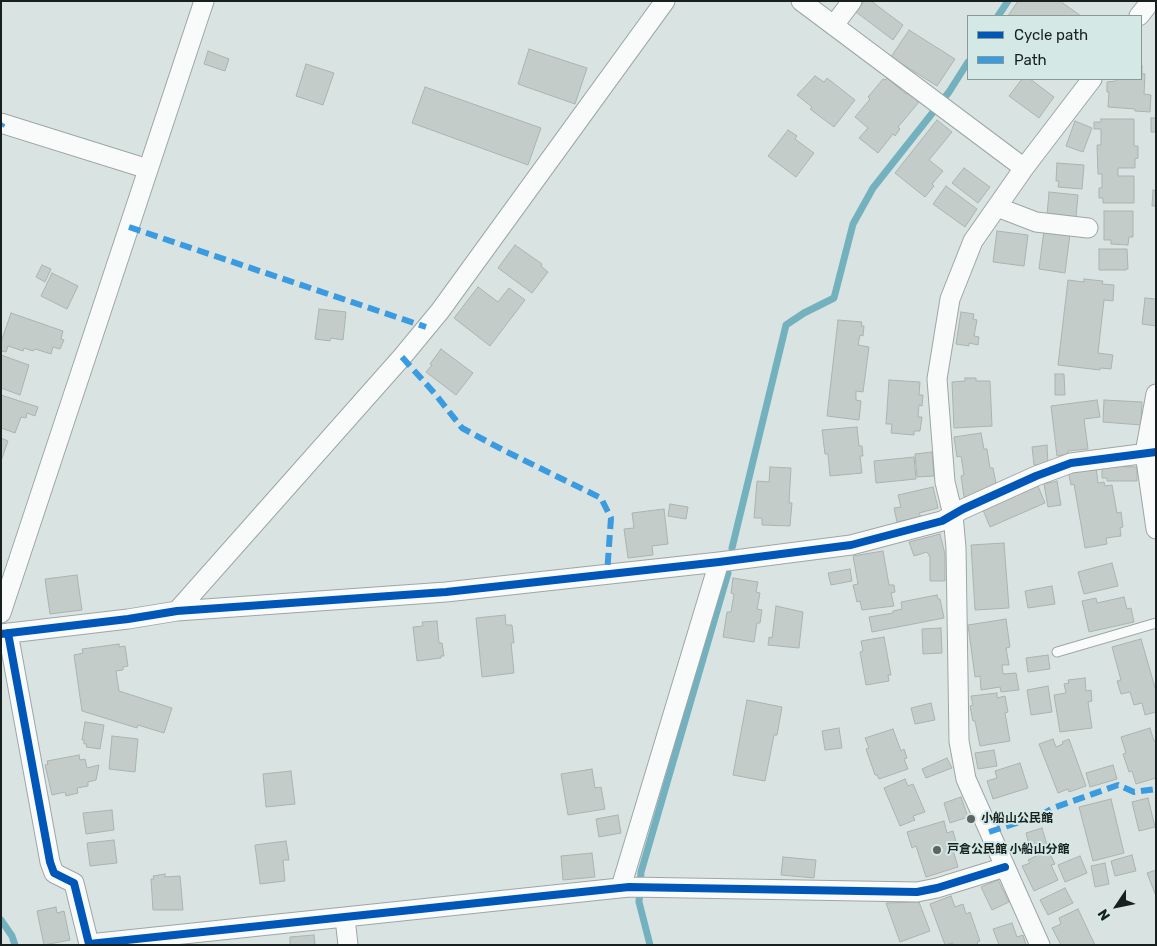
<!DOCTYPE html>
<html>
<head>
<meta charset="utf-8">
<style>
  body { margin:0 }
  #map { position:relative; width:1157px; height:946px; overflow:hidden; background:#d9e4e2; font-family:Rubik,sans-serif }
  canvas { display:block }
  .frame { position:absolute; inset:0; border:2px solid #18201f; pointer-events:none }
  .legend { position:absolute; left:967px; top:15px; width:175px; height:65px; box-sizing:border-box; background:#d4e9e5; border:1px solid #899996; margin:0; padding:6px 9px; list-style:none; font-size:15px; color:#18201f }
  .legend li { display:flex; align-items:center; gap:10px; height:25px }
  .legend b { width:25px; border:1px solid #899996 }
  .north { position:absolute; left:1092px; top:881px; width:50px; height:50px; -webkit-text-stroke:4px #d4e9e5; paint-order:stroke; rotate:236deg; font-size:14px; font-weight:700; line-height:20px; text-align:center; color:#18201f }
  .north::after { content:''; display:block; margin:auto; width:18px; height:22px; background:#18201f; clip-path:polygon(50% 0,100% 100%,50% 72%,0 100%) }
</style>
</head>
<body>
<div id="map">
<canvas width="1157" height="946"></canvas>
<div class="frame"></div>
<ul class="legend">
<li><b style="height:6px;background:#0057b8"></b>Cycle path</li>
<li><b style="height:6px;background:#3b9be0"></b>Path</li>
</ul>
<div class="north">N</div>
</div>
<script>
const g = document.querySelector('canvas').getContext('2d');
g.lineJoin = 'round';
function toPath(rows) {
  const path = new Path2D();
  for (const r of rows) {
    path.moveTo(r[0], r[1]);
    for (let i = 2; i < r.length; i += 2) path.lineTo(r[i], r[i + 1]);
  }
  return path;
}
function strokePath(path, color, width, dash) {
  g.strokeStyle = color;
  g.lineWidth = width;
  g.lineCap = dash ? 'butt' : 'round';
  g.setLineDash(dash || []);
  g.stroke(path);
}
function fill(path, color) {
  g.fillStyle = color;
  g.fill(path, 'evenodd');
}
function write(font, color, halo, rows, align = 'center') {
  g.font = font + ' Rubik,"Noto Sans JP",sans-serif';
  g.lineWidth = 4;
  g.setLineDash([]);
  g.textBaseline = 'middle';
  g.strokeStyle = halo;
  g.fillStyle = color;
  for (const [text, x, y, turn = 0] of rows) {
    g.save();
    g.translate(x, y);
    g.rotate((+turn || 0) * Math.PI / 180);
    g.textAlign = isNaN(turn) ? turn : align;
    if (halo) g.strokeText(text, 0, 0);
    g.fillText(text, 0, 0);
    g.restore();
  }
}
strokePath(toPath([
  [998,16,1008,1],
  [732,548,786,325,804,313,834,298,853,224,873,188,949,92,968,62],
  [1,920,12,936,15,945],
  [650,945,639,902,641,872,728,573]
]), '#74b1bf', 7);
const building = toPath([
  [864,1,871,1,903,25,893,40,856,12,864,1],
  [1018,1,1060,1,1081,16,1008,16,1018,1],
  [909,30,955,59,937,86,891,57,909,30],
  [529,49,587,68,575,104,518,84,529,49],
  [208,51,229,59,225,71,204,64,208,51],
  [306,64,334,73,323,105,296,96,306,64],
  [1141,65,1142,65,1142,74,1145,74,1144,94,1151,95,1150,112,1135,111,1135,109,1108,107,1109,92,1107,92,1107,82,1116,81,1116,79,1141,79,1141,65],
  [815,76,824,82,827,78,855,100,834,127,810,109,812,107,797,95,815,76],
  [887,78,906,94,908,92,919,102,898,127,900,129,895,136,893,134,878,153,859,138,868,128,855,117,870,99,868,97,883,79,885,80,887,78],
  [1022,79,1030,79,1054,97,1039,118,1009,96,1022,79],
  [425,87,541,128,528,165,412,123,425,87],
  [1151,118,1156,118,1156,132,1151,132,1151,118],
  [1101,119,1134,119,1134,146,1138,146,1138,158,1135,159,1135,168,1118,168,1118,176,1134,176,1134,203,1103,203,1103,198,1099,198,1099,188,1102,188,1102,174,1098,174,1097,145,1101,145,1101,129,1094,129,1094,122,1101,122,1101,119],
  [937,120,952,132,929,160,943,171,932,184,934,186,925,197,895,173,937,120],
  [1075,121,1092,128,1083,152,1066,146,1075,121],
  [788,130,797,136,795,139,814,153,796,177,768,156,788,130],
  [1057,163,1084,165,1082,189,1058,187,1059,181,1056,181,1057,163],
  [964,168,990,187,978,203,952,183,964,168],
  [946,186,977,209,965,227,933,204,946,186],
  [1153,190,1156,191,1156,206,1152,206,1153,190],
  [1049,192,1078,195,1076,217,1047,215,1049,192],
  [1104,211,1133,211,1133,237,1129,237,1128,245,1111,244,1111,240,1104,240,1104,211],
  [1044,230,1070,234,1065,273,1039,269,1044,230],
  [997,231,1028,235,1024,266,993,262,997,231],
  [515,245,542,264,541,266,548,272,532,293,498,268,515,245],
  [1099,249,1127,249,1128,269,1126,269,1126,270,1099,270,1099,249],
  [42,265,51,269,45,282,36,277,42,265],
  [52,273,78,286,67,309,41,296,52,273],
  [1084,279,1103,281,1102,284,1114,285,1113,301,1104,300,1098,353,1113,355,1111,369,1100,368,1100,370,1058,365,1068,280,1084,282,1084,279],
  [478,287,498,302,509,288,525,300,490,346,454,318,478,287],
  [1145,298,1156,299,1156,326,1142,324,1145,298],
  [319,309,346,312,343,340,331,338,330,341,315,339,319,309],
  [961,312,974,314,973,319,977,320,974,336,979,337,978,345,969,343,969,346,956,344,961,312],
  [11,313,63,331,61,339,64,340,60,349,53,347,51,354,35,349,33,351,24,348,23,351,8,346,6,352,1,351,1,342,11,313],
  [838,320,862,322,861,326,864,326,863,336,860,335,858,345,869,347,863,392,856,391,856,400,861,401,859,420,827,416,838,320],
  [441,349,473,373,456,395,426,372,432,365,430,364,441,349],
  [1,355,29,365,20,395,1,388,1,355],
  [1055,374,1064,374,1065,395,1055,395,1055,374],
  [965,378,976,378,976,381,990,381,992,426,954,428,952,382,965,381,965,378],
  [889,380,920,382,919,395,923,395,922,406,919,405,918,417,922,417,920,431,914,431,914,435,891,433,892,424,886,424,889,380],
  [1,395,38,407,35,416,27,413,26,418,21,417,15,433,1,428,1,395],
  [1097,400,1100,417,1084,419,1088,449,1068,451,1068,454,1057,456,1051,406,1097,400],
  [1104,400,1142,402,1141,425,1103,422,1104,400],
  [857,427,859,446,862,446,863,456,860,456,862,473,830,476,828,454,825,454,822,430,857,427],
  [981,433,984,449,987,449,990,468,993,468,996,483,974,496,964,497,961,476,964,475,961,456,957,457,954,437,981,433],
  [1,438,8,441,1,461,1,438],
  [1047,445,1048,464,1034,465,1032,447,1047,445],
  [932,452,934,476,917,477,915,454,932,452],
  [914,457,916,479,876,483,874,461,914,457],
  [1102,466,1137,467,1137,481,1107,481,1107,478,1102,478,1102,466],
  [770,467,791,468,789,503,792,503,790,526,762,525,762,518,754,518,757,481,769,482,770,467],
  [1096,467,1098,483,1104,482,1105,486,1112,485,1117,513,1121,512,1123,527,1120,528,1121,536,1106,538,1107,544,1085,548,1074,484,1071,485,1068,471,1096,467],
  [1057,481,1061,505,1048,507,1044,484,1057,481],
  [1038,486,1045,503,990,527,983,510,1038,486],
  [933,487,938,508,919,513,921,517,897,522,894,508,901,507,898,495,933,487],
  [670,504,688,507,686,519,668,516,670,504],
  [664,509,668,544,652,546,653,555,628,558,624,529,634,528,632,513,664,509],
  [940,534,945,554,945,581,930,581,930,557,927,552,914,556,909,542,940,534],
  [1004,543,1009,608,975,610,971,545,1004,543],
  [883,551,889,585,894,585,895,592,891,593,894,606,862,610,860,601,857,602,853,585,858,584,853,556,883,551],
  [1112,563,1118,586,1084,594,1078,572,1112,563],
  [850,569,852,581,831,585,828,573,850,569],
  [77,575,82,610,50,614,45,579,77,575],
  [733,578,758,582,756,592,760,593,757,609,762,610,760,623,757,623,754,642,723,637,727,612,731,612,734,594,731,593,733,578],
  [1052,586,1055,604,1028,608,1025,591,1052,586],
  [937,595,938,599,940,599,944,618,872,632,869,617,893,613,893,611,902,609,901,602,937,595],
  [1124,597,1127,609,1131,608,1134,622,1089,632,1082,601,1096,598,1097,603,1124,597],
  [776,606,803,612,799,648,768,645,769,637,772,638,776,606],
  [505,615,506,625,512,625,514,643,511,643,514,673,482,677,476,618,505,615],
  [1006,619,1010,647,1006,648,1009,665,1002,665,1003,674,1016,673,1019,690,1001,692,1000,687,981,690,980,676,975,677,968,625,1006,619],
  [437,621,439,643,442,643,444,656,441,656,441,658,417,661,413,627,423,626,422,622,437,621],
  [941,628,942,653,923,654,922,629,941,628],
  [884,637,891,675,888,675,889,681,866,685,860,652,863,651,861,641,884,637],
  [1141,639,1156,691,1156,712,1145,715,1142,703,1134,705,1130,692,1121,694,1117,681,1121,680,1112,647,1141,639],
  [119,644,119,647,125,646,128,666,123,667,123,670,116,671,119,691,172,708,164,733,138,725,137,728,82,711,74,655,83,653,82,649,119,644],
  [1048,655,1050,669,1028,672,1026,658,1048,655],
  [1085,678,1086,691,1091,690,1092,701,1088,702,1092,728,1060,732,1054,695,1066,693,1064,684,1069,683,1068,680,1085,678],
  [1048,686,1052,712,1031,715,1027,690,1048,686],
  [997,693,997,698,1005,696,1008,712,1005,713,1010,741,980,746,975,721,973,721,970,706,973,705,971,696,997,693],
  [747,700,782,707,777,735,774,735,765,781,733,775,747,700],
  [931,703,935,720,915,724,911,708,931,703],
  [85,722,104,725,100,749,86,747,87,744,84,744,84,740,82,740,85,722],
  [839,728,842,748,825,750,822,731,839,728],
  [1150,728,1154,741,1156,740,1156,778,1136,784,1132,771,1129,772,1123,754,1126,753,1121,737,1150,728],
  [893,729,901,751,904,749,907,758,904,759,908,769,879,779,877,775,875,775,866,749,869,748,865,738,893,729],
  [112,736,138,739,135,772,109,769,112,736],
  [1053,739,1056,747,1063,744,1062,742,1069,739,1086,786,1069,792,1068,789,1058,793,1039,744,1053,739],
  [994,750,997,766,978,769,975,753,994,750],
  [79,755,80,760,85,759,87,768,99,765,96,780,88,782,88,786,77,788,78,793,66,796,65,792,52,795,45,765,48,764,47,761,79,755],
  [947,758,952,768,926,778,922,769,947,758],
  [1020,763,1028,788,993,799,987,781,997,778,995,771,1020,763],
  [1113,765,1117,779,1090,787,1086,773,1113,765],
  [592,769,595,788,601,787,605,809,568,815,561,774,592,769],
  [291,771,295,804,266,807,263,774,291,771],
  [905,779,908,786,913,784,925,812,913,816,915,820,900,826,884,788,905,779],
  [961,797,968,817,950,823,944,803,961,797],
  [1148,798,1155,827,1139,831,1132,802,1148,798],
  [1111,799,1124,853,1093,861,1079,807,1111,799],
  [112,810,114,830,86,834,83,813,112,810],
  [618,815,621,833,599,837,596,819,618,815],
  [944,821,947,833,953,831,958,849,953,850,958,867,926,877,916,846,912,848,907,832,944,821],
  [1042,828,1048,848,1031,853,1026,833,1042,828],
  [114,840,117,863,90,866,87,843,114,840],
  [286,841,289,860,283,860,285,881,260,884,255,845,286,841],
  [1048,850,1055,864,1051,865,1058,880,1034,891,1022,866,1030,863,1028,860,1048,850],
  [592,853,595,877,563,880,561,856,592,853],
  [1132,855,1136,871,1115,876,1111,861,1132,855],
  [1080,856,1087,873,1065,882,1058,865,1080,856],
  [783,857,816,860,814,878,781,875,783,857],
  [1105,863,1109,884,1095,887,1091,866,1105,863],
  [1156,870,1156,896,1147,873,1156,870],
  [165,874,165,877,180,876,183,910,153,910,151,879,154,879,153,876,165,874],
  [998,880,1009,902,992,910,981,887,998,880],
  [1065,888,1073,903,1048,915,1040,900,1065,888],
  [951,896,955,907,963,904,966,914,970,912,980,941,977,942,978,945,953,945,953,943,945,945,930,904,951,896],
  [919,902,930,931,900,942,886,903,919,902],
  [56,907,57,913,64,911,70,940,44,945,37,911,56,907],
  [1078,909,1095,945,1061,945,1052,928,1061,924,1059,918,1078,909],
  [1012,923,1017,937,1023,935,1026,945,999,945,993,929,1012,923],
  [314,935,315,945,290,945,290,937,314,935]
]);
fill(building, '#c4ccc9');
strokePath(building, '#abb3b0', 1);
const lane = toPath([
  [1057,652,1156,623]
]);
const street = toPath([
  [801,1,1024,168],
  [1139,16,1151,1],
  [834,25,852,1],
  [1,123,148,169],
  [997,207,1036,222,1088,228],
  [1156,394,1145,453,1156,529],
  [177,611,402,357,440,311,665,1],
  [1,613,204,1],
  [8,633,50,862,54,873,74,883,89,944,629,887,917,892,937,888,1005,867],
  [1,634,128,619,177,611,446,592,719,562,851,545,942,521,963,509,1036,476,1071,463,1156,452],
  [621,887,719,562],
  [345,918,348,945],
  [1040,945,966,779,959,741,956,548,953,515,945,482,937,379,950,299,973,241,1024,168,1092,79]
]);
strokePath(lane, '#9ea6a5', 11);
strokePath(street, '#9ea6a5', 21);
strokePath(lane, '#f9fbfb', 9);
strokePath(street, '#f9fbfb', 19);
strokePath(toPath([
  [1,126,3,123],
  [129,227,426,327],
  [402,357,436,395,462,428,505,451,601,498,611,518,607,574],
  [989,832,1041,815,1053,808,1118,785,1134,792,1156,789]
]), '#3b9be0', 6, [12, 6]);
strokePath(toPath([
  [8,633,50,862,54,873,74,883,89,944,629,887,917,892,937,888,1005,867],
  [1,634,128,619,177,611,446,592,719,562,851,545,942,521,963,509,1036,476,1071,463,1156,452]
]), '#0057b8', 8);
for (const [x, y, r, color] of [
  [971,819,5,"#5c6563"],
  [937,850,5,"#5c6563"]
]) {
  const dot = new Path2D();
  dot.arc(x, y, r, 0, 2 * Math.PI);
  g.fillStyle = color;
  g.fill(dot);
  strokePath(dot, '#d4e9e5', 2);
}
write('bold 12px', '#18201f', '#d4e9e5', [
  ["小船山公民館",981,819],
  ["戸倉公民館 小船山分館",947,850]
], 'left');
</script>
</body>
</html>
